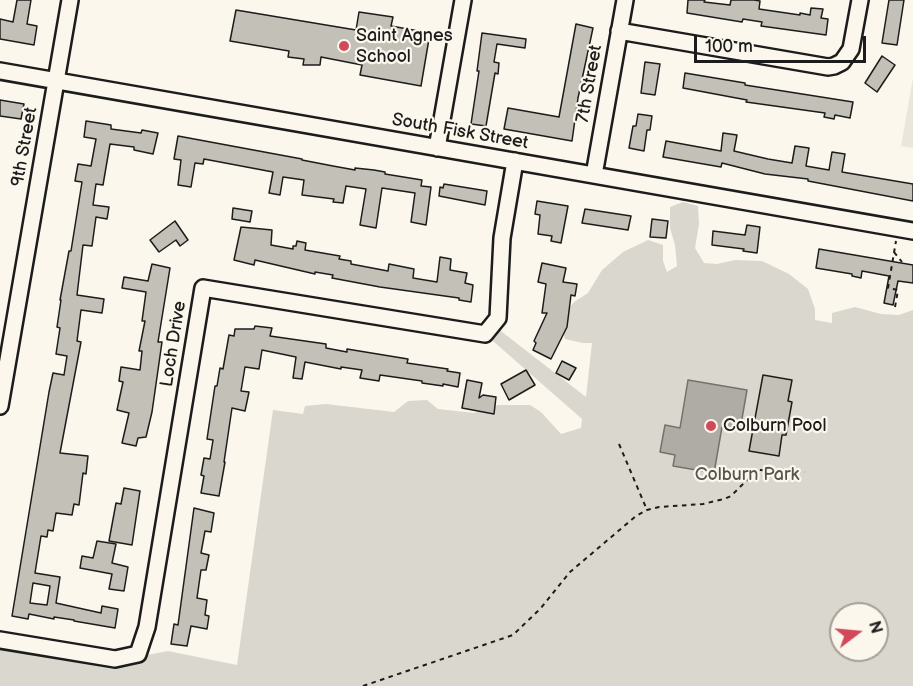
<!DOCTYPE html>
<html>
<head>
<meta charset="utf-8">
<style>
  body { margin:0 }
  #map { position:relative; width:913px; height:686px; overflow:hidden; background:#fbf7ec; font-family:"Balsamiq Sans",sans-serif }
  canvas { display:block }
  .north { position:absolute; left:829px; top:602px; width:60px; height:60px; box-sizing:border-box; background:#fbf7ec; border:2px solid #a29f99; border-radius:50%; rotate:74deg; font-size:16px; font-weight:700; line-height:24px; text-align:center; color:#1c1c1c }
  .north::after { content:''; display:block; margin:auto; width:21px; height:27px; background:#d1495b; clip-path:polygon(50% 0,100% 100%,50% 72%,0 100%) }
  .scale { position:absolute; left:694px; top:36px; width:172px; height:27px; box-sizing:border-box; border:3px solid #1c1c1c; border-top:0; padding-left:8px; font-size:18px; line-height:21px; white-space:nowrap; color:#1c1c1c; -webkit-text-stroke:4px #fbf7ec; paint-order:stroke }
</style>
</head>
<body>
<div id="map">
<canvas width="913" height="686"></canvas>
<div class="north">N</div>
<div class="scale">100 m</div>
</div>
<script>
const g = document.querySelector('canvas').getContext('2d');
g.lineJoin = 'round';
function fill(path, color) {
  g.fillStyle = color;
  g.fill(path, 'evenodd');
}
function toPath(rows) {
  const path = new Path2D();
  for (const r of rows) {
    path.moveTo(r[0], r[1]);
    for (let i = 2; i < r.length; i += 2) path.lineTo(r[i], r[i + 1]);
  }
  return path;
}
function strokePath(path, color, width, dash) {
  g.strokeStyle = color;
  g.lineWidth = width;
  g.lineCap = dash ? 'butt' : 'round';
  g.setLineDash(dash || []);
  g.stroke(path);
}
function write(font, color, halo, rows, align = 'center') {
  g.font = font + ' "Balsamiq Sans",sans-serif';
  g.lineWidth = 4.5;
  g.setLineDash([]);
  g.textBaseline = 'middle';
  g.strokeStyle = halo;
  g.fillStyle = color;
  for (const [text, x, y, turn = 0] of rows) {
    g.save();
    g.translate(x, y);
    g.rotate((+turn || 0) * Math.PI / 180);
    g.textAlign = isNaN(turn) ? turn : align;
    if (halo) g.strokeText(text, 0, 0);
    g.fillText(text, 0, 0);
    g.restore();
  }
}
fill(toPath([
  [913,78,913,148,901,146]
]), '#eae6dc');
fill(toPath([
  [683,202,698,206,699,224,695,248,704,263,717,264,735,260,762,261,789,274,808,289,815,309,815,320,832,323,832,313,855,307,881,314,899,315,913,310,913,686,0,686,0,640,115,659,138,654,147,655,168,651,237,665,273,410,303,414,305,406,326,404,394,412,408,401,427,400,438,409,474,413,498,405,530,405,541,412,561,434,581,428,582,419,485,334,493,325,586,397,592,343,583,343,565,339,560,320,574,302,588,293,602,270,623,252,648,240,663,245,663,261,667,272,677,266,675,245,670,228,670,207],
  [841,614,877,614,877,650,841,650]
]), '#dad7ce');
const water = toPath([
  [688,380,747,390,740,430,722,427,714,473,673,466,675,455,660,452,665,425,680,428,688,380]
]);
fill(water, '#afaca5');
strokePath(water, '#74726e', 1.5);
const building = toPath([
  [17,0,31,0,27,24,37,26,34,45,0,39,0,19,13,22,17,0],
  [688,0,705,0,704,2,730,5,731,0,754,0,760,1,759,9,800,15,800,13,810,15,811,8,823,9,821,18,828,19,826,35,761,26,762,22,743,19,742,22,687,13,688,0],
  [889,0,904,0,897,45,882,43,889,0],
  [236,10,356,30,359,12,393,17,391,26,430,33,421,86,360,75,362,65,321,57,320,65,303,65,304,59,288,57,289,51,230,41,236,10],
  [576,24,593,28,578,98,572,141,504,129,508,108,559,117,576,24],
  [482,33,526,39,525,48,497,44,494,62,499,63,498,74,495,73,486,126,471,124,479,71,477,71,482,33],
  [882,56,895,65,877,92,865,83,882,56],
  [645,62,660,64,655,95,641,93,645,62],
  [685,73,745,83,745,85,853,102,850,118,835,115,834,119,824,117,825,113,746,102,747,100,683,88,685,73],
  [0,100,24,104,21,119,0,116,0,100],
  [638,114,652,116,650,130,647,130,644,151,629,148,633,126,636,126,638,114],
  [86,121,111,125,111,129,141,133,142,130,158,133,153,154,134,150,134,147,110,144,103,185,96,184,93,205,109,207,107,219,96,217,92,246,83,245,77,295,104,299,102,313,81,310,77,341,81,342,60,453,88,456,86,474,83,473,79,505,74,504,72,515,56,513,53,531,48,530,47,537,41,536,35,573,60,577,56,603,101,613,102,606,118,609,115,628,74,621,74,620,54,617,54,619,29,614,28,619,12,616,49,392,53,373,64,375,67,356,56,354,60,328,57,327,61,300,60,300,69,251,71,251,82,182,75,181,78,164,91,166,96,139,84,137,86,121],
  [33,583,50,586,47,605,30,603,33,583],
  [723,133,737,135,734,151,768,159,792,163,795,146,809,148,806,166,829,170,832,152,845,154,842,172,913,184,913,201,808,181,808,179,765,174,722,163,721,167,663,157,666,141,721,151,723,133],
  [178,136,302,159,302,160,333,166,355,170,355,168,374,170,385,172,385,174,422,180,421,186,431,187,426,225,411,222,415,193,382,188,376,228,360,225,366,189,346,186,343,203,333,202,334,199,302,195,304,180,283,177,280,195,269,193,273,172,204,159,203,164,195,163,191,187,178,185,181,160,174,159,178,136],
  [444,184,487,191,485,205,439,196,440,187,443,188,444,184],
  [537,201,568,206,561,243,551,241,552,236,538,234,540,215,535,214,537,201],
  [233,208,252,211,250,222,232,219,233,208],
  [585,209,631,216,628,230,582,223,585,209],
  [652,219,668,221,666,238,650,237,652,219],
  [175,221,188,240,180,246,176,240,159,252,150,240,175,221],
  [747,225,760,227,757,253,743,251,744,249,712,245,713,231,745,235,747,225],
  [241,227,272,230,271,245,293,249,293,246,296,246,297,241,306,243,305,250,340,256,339,259,351,261,351,264,388,271,389,264,414,269,413,278,437,282,440,257,451,259,450,270,467,273,465,283,473,285,471,302,459,300,459,298,380,287,332,278,333,275,315,272,315,274,255,260,254,265,234,260,241,227],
  [819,249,913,265,913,283,898,281,893,305,884,303,889,276,862,271,861,278,852,276,852,274,816,268,819,249],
  [542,263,566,268,563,282,577,284,575,296,571,295,567,327,551,359,533,350,536,343,534,341,547,313,542,313,546,284,538,282,542,263],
  [152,264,170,268,158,342,162,342,152,412,146,437,138,438,136,446,122,443,129,413,117,410,123,382,119,381,121,367,140,370,142,351,139,351,145,321,142,321,146,292,122,288,124,277,148,281,152,264],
  [255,326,272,328,270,336,326,344,326,348,347,352,347,349,408,359,407,363,448,369,447,371,460,373,458,387,443,384,443,386,422,383,422,381,380,375,379,381,360,378,362,370,341,367,341,369,305,362,302,379,293,378,296,357,262,350,259,369,245,367,241,391,249,392,245,411,232,408,224,462,225,462,219,496,201,493,204,476,201,475,204,458,210,459,213,440,207,439,215,386,217,386,220,368,223,369,229,335,234,336,235,329,254,329,255,326],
  [562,361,576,368,569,380,556,373,562,361],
  [526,370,535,385,509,400,501,384,526,370],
  [763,375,792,380,788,401,792,402,786,435,782,435,779,456,749,451,763,375],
  [467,380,482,383,479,398,483,395,496,397,494,414,462,408,467,380],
  [124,488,140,491,132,545,109,541,116,503,121,504,124,488],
  [194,508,214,513,211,532,205,531,201,553,209,555,206,570,201,570,197,598,207,600,205,615,209,616,207,629,191,626,187,646,171,644,174,624,178,625,194,508],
  [97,541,116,544,112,563,128,567,124,591,109,589,112,574,80,568,82,556,93,558,97,541]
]);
fill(building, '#c3c0b8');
strokePath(building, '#1c1c1c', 1.5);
const minor = toPath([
  [619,31,828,67,834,66,842,62,851,49,860,0],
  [0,71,913,231],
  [437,148,463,0],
  [594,175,625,0],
  [0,406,70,0],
  [0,640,115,659,138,654,147,627,203,288,485,334,498,318,502,238,515,161]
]);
strokePath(minor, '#1c1c1c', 20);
strokePath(toPath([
  [894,252,902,262],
  [895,307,898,290,888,288,896,241],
  [619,444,647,510],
  [363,686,513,635,541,608,570,572,636,516,647,510,659,507,703,504,724,499,731,496,757,470,805,472]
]), '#1c1c1c', 2, [4.5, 4.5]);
strokePath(minor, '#fbf7ec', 15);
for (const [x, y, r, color] of [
  [344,46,6,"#d1495b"],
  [711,426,6,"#d1495b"]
]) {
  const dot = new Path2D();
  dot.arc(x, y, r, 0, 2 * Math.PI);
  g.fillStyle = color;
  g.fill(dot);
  strokePath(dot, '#fbf7ec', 2);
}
write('18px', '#1c1c1c', '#fbf7ec', [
  ["Saint Agnes",356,36],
  ["School",356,57],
  ["Colburn Pool",723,426]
], 'left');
write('18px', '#1c1c1c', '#fbf7ec', [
  ["7th Street",590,84,-80],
  ["South Fisk Street",460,132,10],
  ["9th Street",25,147,-80],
  ["Loch Drive",174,344,-81]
]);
write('18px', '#555451', '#fbf7ec', [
  ["Colburn Park",747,475]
]);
</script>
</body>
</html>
